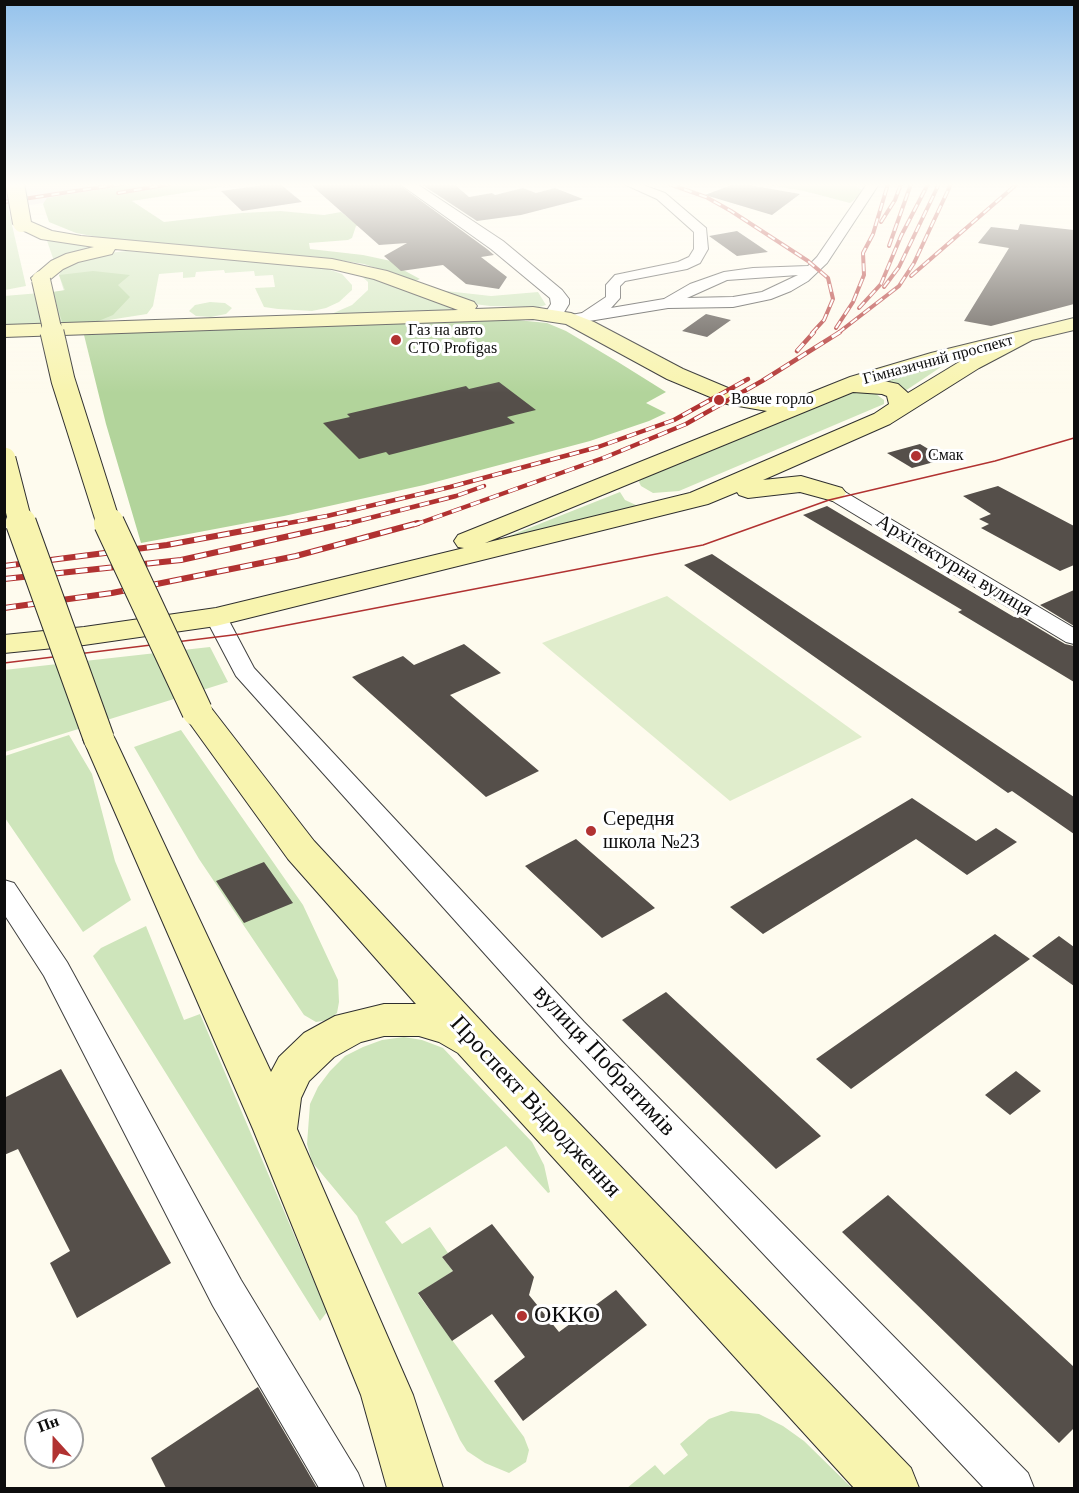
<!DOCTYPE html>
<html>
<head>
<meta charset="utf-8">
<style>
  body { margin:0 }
  #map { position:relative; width:1079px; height:1493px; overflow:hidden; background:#fefbee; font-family:"Times New Roman",serif }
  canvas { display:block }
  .frame { position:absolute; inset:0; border:6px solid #0d0d0d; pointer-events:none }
  .north { position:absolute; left:24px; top:1409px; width:60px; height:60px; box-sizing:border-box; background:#fff; border:2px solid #9e9e9e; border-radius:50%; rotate:339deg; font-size:16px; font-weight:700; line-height:24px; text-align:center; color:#0d0d0d }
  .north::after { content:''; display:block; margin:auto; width:21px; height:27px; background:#b13231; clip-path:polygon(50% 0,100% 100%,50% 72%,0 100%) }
</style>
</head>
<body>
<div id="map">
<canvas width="1079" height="1493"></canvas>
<div class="frame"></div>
<div class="north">Пн</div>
</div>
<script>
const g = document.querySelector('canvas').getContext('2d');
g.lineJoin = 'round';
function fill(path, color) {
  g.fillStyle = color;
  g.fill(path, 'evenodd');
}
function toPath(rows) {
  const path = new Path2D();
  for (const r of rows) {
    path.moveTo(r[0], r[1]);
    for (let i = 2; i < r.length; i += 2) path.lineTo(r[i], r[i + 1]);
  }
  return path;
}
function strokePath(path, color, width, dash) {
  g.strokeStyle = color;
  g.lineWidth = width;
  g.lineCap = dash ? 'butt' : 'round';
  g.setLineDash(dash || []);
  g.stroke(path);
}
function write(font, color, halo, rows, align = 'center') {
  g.font = font + ' "Times New Roman",serif';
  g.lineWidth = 6;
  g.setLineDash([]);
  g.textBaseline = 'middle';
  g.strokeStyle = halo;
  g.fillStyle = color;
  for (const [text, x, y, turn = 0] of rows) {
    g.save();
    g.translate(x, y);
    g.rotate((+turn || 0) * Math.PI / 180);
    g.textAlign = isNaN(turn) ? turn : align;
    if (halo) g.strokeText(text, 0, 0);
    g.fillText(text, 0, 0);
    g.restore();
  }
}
fill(toPath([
  [5,184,86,184,94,195,5,209]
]), '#eae2eb');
fill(toPath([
  [4,190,26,286,5,290,4,290],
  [46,238,109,247,54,261],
  [127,251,322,267,342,274,352,285,352,290,339,302,326,308,312,311,278,309,264,307,255,288,275,287,273,275,255,276,254,271,225,273,224,270,196,272,195,277,183,278,183,272,159,274,153,306,147,314,96,322,5,326,4,296,64,291,59,275,64,266,109,253],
  [359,274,461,309,329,315,352,305,368,290,368,282],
  [437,290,491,296,538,292,546,305,539,307,490,306,474,304],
  [210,302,225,303,232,308,226,314,211,317,196,316,189,311,195,305],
  [953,359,905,391,879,380],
  [852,391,876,394,884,400,884,404,679,491,653,493,641,486,639,482,641,478],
  [620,492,625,500,638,506,504,538],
  [210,647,228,682,5,752,4,670],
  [181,730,303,905,338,980,339,1002,337,1013,328,1020,316,1022,304,1015,199,859,134,747],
  [69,735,92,774,115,861,131,900,83,932,5,818,5,756],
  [146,926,184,1020,200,1014,327,1312,320,1321,93,956,101,948],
  [404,1037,422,1040,443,1048,532,1142,544,1165,550,1192,548,1193,506,1146,385,1222,402,1244,430,1227,448,1253,442,1257,453,1271,418,1294,524,1437,529,1450,526,1462,509,1473,485,1463,467,1451,460,1440,357,1216,312,1162,307,1144,310,1104,318,1087,330,1071,345,1056,363,1047,382,1040],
  [731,1411,759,1414,783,1426,804,1441,852,1488,627,1488,655,1465,664,1475,688,1455,680,1444,709,1419]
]), '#cee5bb');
fill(toPath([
  [132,184,240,184,132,201,164,222,242,213,280,211,324,215,341,212,355,223,366,225,356,226,352,238,348,240,309,243,310,249,363,255,405,264,396,266,420,279,415,281,364,264,318,257,142,245,76,233,49,222,43,204,47,198],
  [763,184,854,184,864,192,850,203,804,191],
  [93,271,130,275,118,285,130,297,113,315,96,322,63,325,53,292,65,290,59,275],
  [517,320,547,323,566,331,618,362,666,392,646,403,666,413,649,421,590,441,424,485,284,516,141,543,106,424,84,335,424,321]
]), '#b2d49b');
fill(toPath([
  [667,596,862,737,730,801,542,643]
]), '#e0edcc');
fill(toPath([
  [271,184,280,184,302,202,242,211,221,191],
  [310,184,398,184,487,249,494,255,481,257,507,277,499,289,466,284,443,265,401,271,384,256,407,243,379,245],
  [421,184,454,184,469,197,492,193,495,195,523,188,536,193,555,188,583,199,521,215,477,221],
  [734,184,743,184,800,194,772,215,705,195],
  [1020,224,1074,230,1074,304,991,326,964,321,1009,248,978,243,991,227,1018,230],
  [737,231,768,252,737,256,709,236],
  [706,314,731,320,707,337,682,331],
  [499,382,536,410,507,417,515,423,389,455,386,452,359,459,323,423,350,417,347,414,466,386,469,389],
  [920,444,945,459,912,468,887,453],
  [998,486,1074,526,1074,565,1060,571,981,528,989,524,979,519,991,514,963,496],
  [827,506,1014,617,1018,616,1065,644,1074,646,1074,682,958,612,962,610,803,515],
  [712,554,1074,797,1074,834,1012,791,1008,793,684,565],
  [1074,590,1074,626,1040,605],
  [464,644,501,673,450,695,539,771,486,797,352,677,403,656,414,665],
  [912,798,976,841,996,828,1017,842,967,875,916,839,763,934,730,907],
  [576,839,655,908,602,938,525,866],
  [264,862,293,903,244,923,216,881],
  [995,934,1030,959,851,1089,816,1059],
  [1059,936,1074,947,1074,986,1032,956],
  [666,992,821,1136,776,1169,622,1020],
  [61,1069,171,1263,77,1318,50,1263,70,1251,18,1149,4,1155,4,1098],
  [1016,1071,1041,1091,1010,1115,985,1095],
  [888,1195,1074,1367,1074,1428,1059,1443,842,1232],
  [492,1224,534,1277,529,1295,559,1332,616,1290,647,1325,523,1421,494,1381,525,1357,492,1314,452,1341,418,1293,453,1271,442,1257],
  [258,1387,317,1488,166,1488,151,1458]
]), '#554f4a');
const minor = toPath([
  [624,184,640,184,665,193,706,228,708,249,700,263,687,269,625,281,620,286,620,298,611,308,664,299,690,284,724,272,753,268,808,266,817,257,867,184,879,184,827,263,808,281,791,291,771,299,733,307,668,308,571,324,566,322,563,319,566,316,582,313,606,297,606,285,615,275,678,262,689,257,694,249,694,232,657,199,624,184],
  [798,275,762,292,733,297,687,298,727,280,798,275],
  [833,487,840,489,1074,628,1074,644,1066,642,826,497,823,493,826,489,833,487],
  [216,610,224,612,227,617,254,668,584,1022,1028,1473,1034,1488,984,1488,562,1040,236,676,205,617,208,612,216,610],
  [4,880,14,883,67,962,241,1280,358,1473,364,1488,319,1488,213,1306,44,976,4,914,4,880]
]);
const tertiary = toPath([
  [400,184,417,184,503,241,562,290,569,299,569,304,560,319,553,321,546,319,544,315,551,304,550,298,491,249,400,184]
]);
const secondary = toPath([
  [22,218,52,231,81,236,332,259,387,271,474,302,477,306,475,309,533,307,571,313,594,322,683,369,740,393,775,398,805,395,850,377,931,353,1074,318,1074,330,1032,340,979,368,890,424,763,480,801,476,842,488,846,493,842,498,833,501,800,492,748,498,739,495,737,492,708,504,216,626,84,645,4,653,4,635,84,627,216,608,464,548,458,547,454,541,458,535,767,411,727,404,667,379,566,324,533,319,4,337,4,325,458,310,374,279,332,269,115,249,112,254,78,262,63,269,47,282,40,284,33,282,31,278,51,261,66,254,94,247,41,239,16,227,13,223,16,219,22,218],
  [969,356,908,393,898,384,884,381,969,356],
  [853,392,882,394,887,396,889,404,874,414,690,493,485,543,853,392],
  [197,701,208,704,314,841,494,1035,911,1468,919,1488,854,1488,458,1053,439,1042,419,1036,384,1036,361,1042,334,1057,309,1081,301,1098,297,1129,413,1395,443,1488,387,1488,361,1395,253,1129,83,739,87,732,99,729,111,732,115,739,271,1072,279,1057,304,1033,335,1016,384,1004,416,1004,288,859,186,718,181,711,186,704,197,701]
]);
strokePath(minor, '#404040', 2);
strokePath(tertiary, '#404040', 2);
strokePath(secondary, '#2f2f2f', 2);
fill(minor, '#fff');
fill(tertiary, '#fff');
fill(secondary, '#f8f4af');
strokePath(toPath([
  [4,663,241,634,703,545,829,500,995,461,1074,438]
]), '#b13231', 1.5);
const railFar2 = toPath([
  [669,184,706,197,731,211,808,261,828,278,833,299,824,320,812,333],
  [118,193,170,184],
  [4,202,121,184],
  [881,222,895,200,901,184],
  [889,246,911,184],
  [911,276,1017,184],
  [884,287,899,267,939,184],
  [859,308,881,284,901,236,928,184],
  [836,328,853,302,864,275,863,253,873,234,888,184],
  [838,333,899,286,914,263,951,184]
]);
const railFar1 = toPath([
  [797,351,814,332],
  [278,525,327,516,450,487,598,447,674,420,748,379],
  [342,525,456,496,484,486],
  [414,525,606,457,686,424,762,381,840,332]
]);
const rail = toPath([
  [4,566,167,545,286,523],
  [4,579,181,560,348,523],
  [4,608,112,593,296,556,418,523]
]);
strokePath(railFar2, '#b13231', 4);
strokePath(railFar1, '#b13231', 4.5);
strokePath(rail, '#b13231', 6);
strokePath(railFar2, '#fff', 2, [8]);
strokePath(railFar1, '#fff', 3, [10]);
strokePath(rail, '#fff', 4, [12]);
const secondaryBridgeFar2 = toPath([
  [15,184,22,223],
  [41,280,53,333]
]);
const secondaryBridgeFar1 = toPath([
  [52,332,63,380,109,525],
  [4,459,21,525]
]);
const secondaryBridge = toPath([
  [21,523,99,739],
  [109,523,197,711]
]);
strokePath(secondaryBridgeFar2, '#2f2f2f', 20, []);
strokePath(secondaryBridgeFar1, '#2f2f2f', 25, []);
strokePath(secondaryBridge, '#2f2f2f', 32, []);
strokePath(secondaryBridgeFar2, '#f8f4af', 18);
strokePath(secondaryBridgeFar1, '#f8f4af', 23);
strokePath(secondaryBridge, '#f8f4af', 30);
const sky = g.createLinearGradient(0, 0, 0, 393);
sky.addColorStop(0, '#94c2ec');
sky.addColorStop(0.47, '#fffdf7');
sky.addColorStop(1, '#fffdf700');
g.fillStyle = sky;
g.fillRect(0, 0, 1079, 393);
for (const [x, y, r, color] of [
  [396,340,6,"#b13231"],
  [719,400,6,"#b13231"],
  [916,456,6,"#b13231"],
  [591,831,6,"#b13231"],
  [522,1316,6,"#b13231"]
]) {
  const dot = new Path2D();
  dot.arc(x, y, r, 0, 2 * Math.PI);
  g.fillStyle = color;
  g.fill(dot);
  strokePath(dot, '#fff', 2);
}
write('16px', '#0d0d0d', '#fff', [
  ["Газ на авто",408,331],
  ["СТО Profigas",408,349],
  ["Вовче горло",731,400],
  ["Смак",928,456]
], 'left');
write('16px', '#0d0d0d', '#fff', [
  ["Гімназичний проспект",938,360,-15]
]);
write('20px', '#0d0d0d', '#fff', [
  ["Архітектурна вулиця",954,566,31]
]);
write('20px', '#0d0d0d', '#fff', [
  ["Середня",603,820],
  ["школа №23",603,843]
], 'left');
write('24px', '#0d0d0d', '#fff', [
  ["вулиця Побратимів",604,1061,47],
  ["Проспект Відродження",535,1107,47]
]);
write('24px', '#0d0d0d', '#fff', [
  ["ОККО",534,1316]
], 'left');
</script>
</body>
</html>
